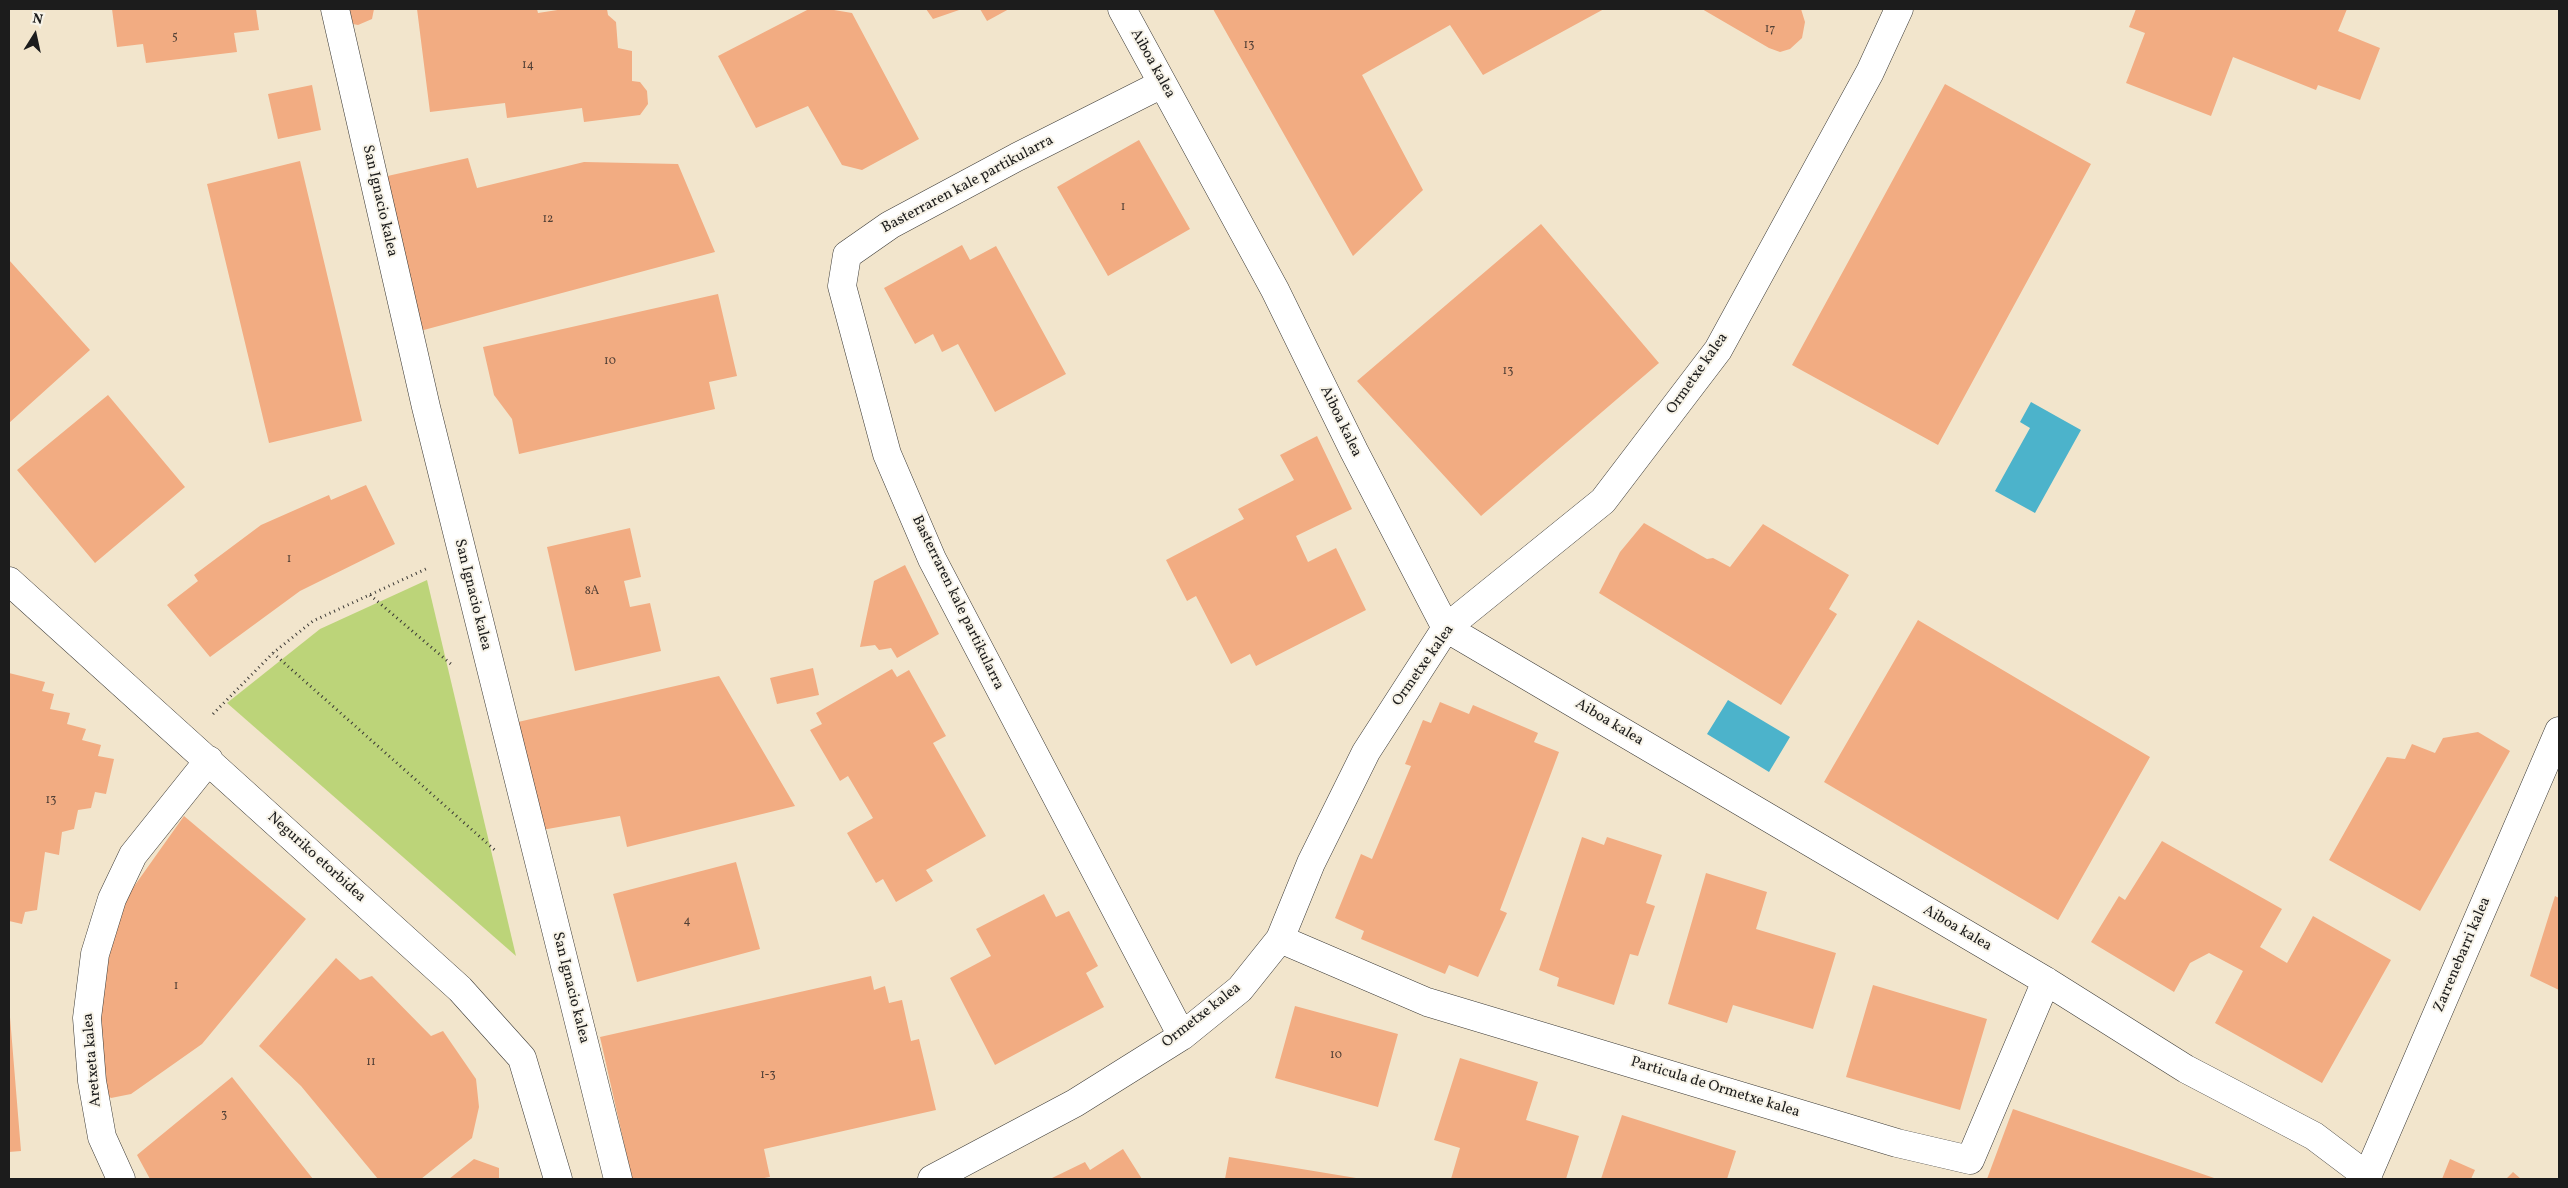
<!DOCTYPE html>
<html>
<head>
<meta charset="utf-8">
<style>
  body { margin:0 }
  #map { position:relative; width:2568px; height:1188px; overflow:hidden; background:#f2e5cc; font-family:Vollkorn,serif }
  canvas { display:block }
  .frame { position:absolute; inset:0; border:10px solid #1c1c1c; pointer-events:none }
  .north { position:absolute; left:10px; top:10px; width:50px; height:50px; -webkit-text-stroke:4px #f7f3e8; paint-order:stroke; rotate:10deg; font-size:14px; font-weight:700; line-height:20px; text-align:center; color:#1c1c1c }
  .north::after { content:''; display:block; margin:auto; width:18px; height:22px; background:#1c1c1c; clip-path:polygon(50% 0,100% 100%,50% 72%,0 100%) }
</style>
</head>
<body>
<div id="map">
<canvas width="2568" height="1188"></canvas>
<div class="frame"></div>
<div class="north">N</div>
</div>
<script>
const g = document.querySelector('canvas').getContext('2d');
g.lineJoin = 'round';
function fill(path, color) {
  g.fillStyle = color;
  g.fill(path, 'evenodd');
}
function toPath(rows) {
  const path = new Path2D();
  for (const r of rows) {
    path.moveTo(r[0], r[1]);
    for (let i = 2; i < r.length; i += 2) path.lineTo(r[i], r[i + 1]);
  }
  return path;
}
function strokePath(path, color, width, dash) {
  g.strokeStyle = color;
  g.lineWidth = width;
  g.lineCap = dash ? 'butt' : 'round';
  g.setLineDash(dash || []);
  g.stroke(path);
}
function write(font, color, halo, rows, align = 'center') {
  g.font = font + ' Vollkorn,serif';
  g.lineWidth = 4;
  g.setLineDash([]);
  g.textBaseline = 'middle';
  g.strokeStyle = halo;
  g.fillStyle = color;
  for (const [text, x, y, turn = 0] of rows) {
    g.save();
    g.translate(x, y);
    g.rotate((+turn || 0) * Math.PI / 180);
    g.textAlign = isNaN(turn) ? turn : align;
    if (halo) g.strokeText(text, 0, 0);
    g.fillText(text, 0, 0);
    g.restore();
  }
}
fill(toPath([
  [427,580,516,956,227,703,320,629]
]), '#bcd479');
fill(toPath([
  [2031,402,2081,430,2035,513,1995,491,2030,428,2020,422],
  [1728,700,1790,737,1769,772,1707,734]
]), '#4cb3cb');
fill(toPath([
  [112,9,256,9,259,30,234,33,237,52,146,63,143,44,117,47],
  [341,9,374,9,372,19,358,25,348,23],
  [417,9,537,9,538,13,564,9,607,9,608,15,616,22,618,48,632,51,632,81,640,82,647,91,648,104,640,115,584,122,582,108,507,118,505,103,430,112],
  [809,9,828,9,852,13,919,139,862,170,842,165,808,106,756,128,718,56],
  [926,9,962,9,933,19],
  [980,9,1009,9,987,21],
  [1213,9,1604,9,1483,75,1450,25,1362,75,1423,190,1353,256],
  [1702,9,1801,9,1805,22,1802,38,1790,49,1780,52,1769,48],
  [2136,9,2347,9,2338,31,2380,48,2360,100,2318,85,2316,90,2233,57,2211,116,2126,83,2145,33,2129,27],
  [1945,84,2091,164,1938,445,1792,365],
  [312,85,321,130,278,139,268,94],
  [1139,140,1190,229,1108,276,1057,187],
  [468,158,477,188,584,162,678,164,715,252,420,331,383,177],
  [300,161,362,421,269,443,207,184],
  [1541,224,1659,363,1481,516,1357,381],
  [962,245,970,260,996,246,1066,374,995,412,958,344,942,352,933,334,915,344,884,288],
  [9,260,90,350,9,423],
  [718,294,737,376,709,382,715,409,519,454,512,419,494,395,483,347],
  [108,395,185,487,95,563,17,470],
  [1317,436,1352,509,1296,536,1308,562,1336,548,1366,610,1256,666,1250,654,1231,664,1196,596,1187,601,1166,560,1244,519,1238,509,1294,480,1280,455],
  [366,485,395,544,300,591,210,657,167,605,198,581,194,575,261,525,329,495,331,500],
  [1644,523,1707,559,1713,558,1730,567,1763,524,1849,575,1829,609,1837,614,1781,705,1599,593,1620,552],
  [630,528,641,577,624,581,630,607,650,603,661,651,575,671,547,547],
  [905,565,939,634,897,658,891,648,879,650,875,645,860,647,874,581],
  [1918,620,2150,757,2058,920,1824,782],
  [813,668,819,695,777,704,770,678],
  [892,669,897,677,909,670,946,736,933,743,986,836,926,870,933,881,896,902,883,879,876,883,847,833,873,818,848,776,840,781,810,730,822,724,816,713],
  [9,673,45,682,42,691,54,694,50,709,70,713,67,724,86,729,82,740,101,745,98,756,114,759,106,794,95,792,91,808,78,810,74,829,62,832,59,855,45,852,37,910,25,912,22,924,9,921],
  [719,676,795,806,627,847,620,816,542,830,518,722],
  [1440,702,1469,714,1473,705,1538,733,1534,742,1559,752,1500,910,1507,913,1478,977,1449,965,1445,974,1361,939,1364,931,1335,918,1361,854,1372,859,1411,766,1405,764,1423,720,1431,723],
  [2478,732,2510,751,2420,911,2329,860,2387,757,2405,759,2412,744,2435,753,2443,738],
  [184,816,306,919,202,1044,131,1094,111,1098,97,1086,96,1021,106,954,130,892],
  [1582,837,1604,845,1607,837,1662,855,1646,903,1655,906,1638,956,1630,954,1614,1005,1557,986,1559,978,1539,970],
  [2162,841,2282,909,2260,947,2287,963,2313,916,2391,960,2322,1083,2215,1023,2243,971,2209,953,2190,963,2174,992,2091,942,2119,896,2125,900],
  [736,862,760,949,637,982,613,894],
  [1706,873,1767,892,1756,929,1836,953,1813,1029,1733,1005,1727,1023,1668,1004],
  [1044,894,1056,917,1069,911,1098,966,1086,973,1104,1007,995,1065,950,978,991,956,976,929],
  [2555,896,2559,898,2559,990,2530,976],
  [336,958,360,980,372,976,431,1036,443,1031,476,1079,479,1107,472,1138,421,1179,378,1179,301,1086,259,1046],
  [871,976,874,990,885,986,889,1003,902,1000,911,1041,919,1039,936,1110,764,1149,770,1177,759,1179,632,1179,600,1037],
  [1873,985,1987,1019,1960,1110,1846,1077],
  [9,1005,21,1151,9,1152],
  [1295,1006,1398,1034,1378,1107,1275,1078],
  [1460,1058,1538,1082,1526,1120,1579,1136,1566,1179,1451,1179,1460,1148,1434,1140],
  [232,1077,313,1179,150,1179,137,1155],
  [2013,1109,2217,1179,1987,1179],
  [1622,1115,1736,1151,1727,1179,1601,1179],
  [1123,1149,1142,1179,1050,1179,1085,1162,1090,1170],
  [1229,1157,1356,1178,1356,1179,1225,1179],
  [474,1159,499,1168,499,1179,449,1179],
  [2450,1159,2475,1170,2471,1179,2442,1179],
  [2513,1172,2521,1179,2506,1179]
]), '#f2ac82');
const minor = toPath([
  [335,9,426,407,618,1179],
  [1122,9,1275,290,1354,451,1446,628,2046,981,2186,1069,2314,1136,2367,1176,2368,1179],
  [1162,84,1017,157,890,225,847,255,842,286,887,454,932,559,1182,1036],
  [9,581,460,989,522,1058,558,1179],
  [1280,939,1427,1002,1897,1143,1970,1160,2046,981],
  [121,1179,102,1137,92,1081,87,1018,95,954,112,899,133,855,209,760],
  [932,1179,1075,1103,1182,1036,1240,989,1280,939,1311,863,1366,752,1446,628,1603,501,1718,350,1870,72,1899,9],
  [2366,1179,2559,731]
]);
strokePath(minor, '#3c3a36', 29);
strokePath(toPath([
  [370,595,451,664],
  [273,653,497,852],
  [213,714,273,653,313,621,428,568]
]), '#3c3a36', 3, [1, 4]);
strokePath(minor, '#fff', 28);
write('12px', '#524036', null, [
  ["17",1770,30],
  ["5",175,38],
  ["13",1249,46],
  ["14",528,66],
  ["1",1123,208],
  ["12",548,220],
  ["10",610,362],
  ["13",1508,372],
  ["1",289,560],
  ["8A",592,592],
  ["13",51,801],
  ["4",687,922],
  ["1",176,987],
  ["10",1336,1056],
  ["11",371,1063],
  ["1-3",768,1076],
  ["3",224,1116]
]);
write('15px', '#1c1c1c', '#f7f3e8', [
  ["Aiboa kalea",1152,64,61],
  ["Basterraren kale partikularra",968,185,-28],
  ["San Ignacio kalea",379,201,77],
  ["Ormetxe kalea",1698,374,-55],
  ["Aiboa kalea",1340,422,64],
  ["San Ignacio kalea",472,595,76],
  ["Basterraren kale partikularra",957,603,64],
  ["Ormetxe kalea",1424,666,-55],
  ["Aiboa kalea",1609,723,31],
  ["Neguriko etorbidea",316,858,42],
  ["Aiboa kalea",1957,929,30],
  ["Zarrenebarri kalea",2463,955,-67],
  ["San Ignacio kalea",570,988,76],
  ["Ormetxe kalea",1202,1016,-38],
  ["Aretxeta kalea",93,1060,-95],
  ["Particula de Ormetxe kalea",1715,1088,17]
]);
</script>
</body>
</html>
